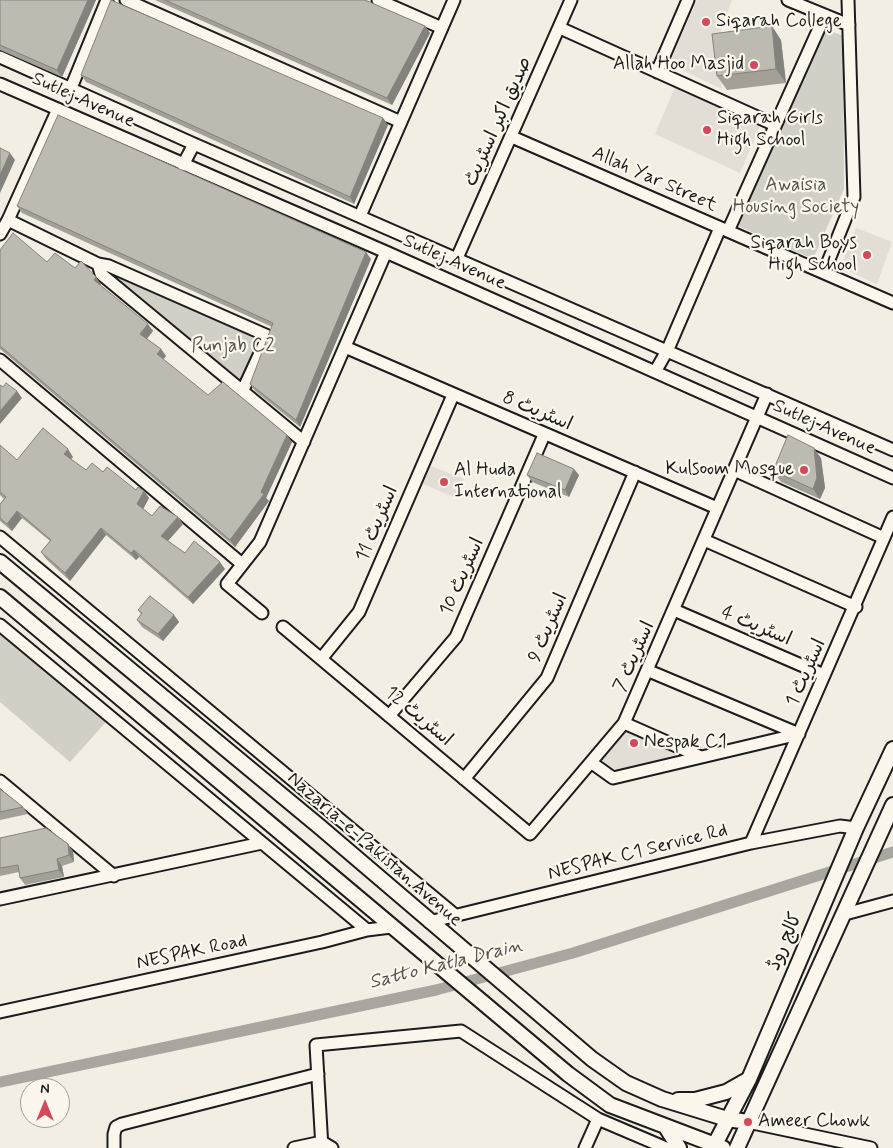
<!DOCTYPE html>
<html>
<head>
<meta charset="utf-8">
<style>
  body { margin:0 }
  #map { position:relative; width:893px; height:1148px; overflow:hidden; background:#f2eee4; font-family:Mynerve,sans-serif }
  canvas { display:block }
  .north { position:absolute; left:20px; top:1078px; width:50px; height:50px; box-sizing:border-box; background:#fbf7ec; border:1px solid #a29f99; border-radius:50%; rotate:0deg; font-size:14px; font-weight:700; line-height:20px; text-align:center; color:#1c1c1c }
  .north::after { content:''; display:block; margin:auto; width:18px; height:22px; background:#d1495b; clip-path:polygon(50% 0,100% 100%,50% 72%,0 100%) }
</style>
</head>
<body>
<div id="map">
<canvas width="893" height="1148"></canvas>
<div class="north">N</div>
</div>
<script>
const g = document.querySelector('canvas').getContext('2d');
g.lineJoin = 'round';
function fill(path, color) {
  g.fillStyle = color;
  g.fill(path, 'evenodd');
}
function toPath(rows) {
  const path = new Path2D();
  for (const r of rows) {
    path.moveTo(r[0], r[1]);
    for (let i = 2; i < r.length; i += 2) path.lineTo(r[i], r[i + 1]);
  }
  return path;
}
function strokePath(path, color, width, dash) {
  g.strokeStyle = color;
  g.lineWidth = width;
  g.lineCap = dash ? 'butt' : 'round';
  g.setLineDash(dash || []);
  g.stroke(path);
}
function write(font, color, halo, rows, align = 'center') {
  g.font = font + ' Mynerve,"Playpen Sans Arabic",sans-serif';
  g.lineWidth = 4.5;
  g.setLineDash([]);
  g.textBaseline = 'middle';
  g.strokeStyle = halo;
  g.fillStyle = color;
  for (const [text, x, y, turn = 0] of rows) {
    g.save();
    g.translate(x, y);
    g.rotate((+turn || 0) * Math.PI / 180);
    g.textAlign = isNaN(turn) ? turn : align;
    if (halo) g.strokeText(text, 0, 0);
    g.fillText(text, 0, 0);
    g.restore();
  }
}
fill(toPath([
  [697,0,732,0,716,45,722,89,669,64],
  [675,87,760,126,740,173,655,134],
  [856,228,892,242,877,284,841,268],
  [431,466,464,479,456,498,423,484],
  [627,731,676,755,618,771,600,761]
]), '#e2ded5');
fill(toPath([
  [824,28,843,36,844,189,813,259,738,226],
  [113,274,260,336,241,381],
  [0,633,106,722,70,762,0,702]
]), '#d2cfc6');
strokePath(toPath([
  [0,1082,436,990,573,953,893,852]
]), '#a9a6a0', 11);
const minor = toPath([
  [126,0,401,122],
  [378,0,442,28],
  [788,0,849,25],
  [560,28,775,125],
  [0,57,194,144,893,450],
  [657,72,688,0],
  [0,84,386,252,893,478],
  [71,88,107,0],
  [512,137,893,303],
  [183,165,194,144],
  [360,216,454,0],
  [8,220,98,264,101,274,304,442],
  [728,231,825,15],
  [0,234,8,220,58,109],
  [457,258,571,0],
  [98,264,109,266,268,336,243,390],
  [824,272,854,197,848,0],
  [345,347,717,508],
  [0,360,242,564],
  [655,372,668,349,720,228],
  [734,470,884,538],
  [0,537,455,915],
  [704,540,856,607],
  [674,610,824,675],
  [262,613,227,584,260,542,386,252],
  [0,625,367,930],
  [283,627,530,834,624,723,767,394],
  [321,659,359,612,453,395],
  [649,671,799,734],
  [389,716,456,637,544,435],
  [624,723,701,757],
  [592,763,613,778,799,734],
  [464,779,547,678,635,472],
  [0,781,114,876],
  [751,843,893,517],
  [0,899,262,843],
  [845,914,893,901],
  [429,922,751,843,840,826,856,828],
  [0,1012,322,942,367,930,391,927],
  [748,1122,871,1148],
  [114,1148,114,1134,116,1127,122,1124,318,1074],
  [294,1148,322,1142,332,1148],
  [322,1148,316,1045,461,1031,598,1119,666,1148],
  [585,1148,598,1119]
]);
const major = toPath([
  [0,562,320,827,592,1059,626,1083,662,1099,727,1119,748,1122],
  [0,597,568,1074,610,1105,723,1148],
  [678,1100,695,1100,726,1092,749,1079],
  [666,1127,679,1148],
  [713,1148,749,1079,856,828,893,749],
  [737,1148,893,805]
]);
strokePath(minor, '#1c1c1c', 15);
strokePath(major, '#1c1c1c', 18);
strokePath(minor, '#fbf7ec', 11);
strokePath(major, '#fbf7ec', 14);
fill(toPath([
  [0,0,96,0,62,77,0,50],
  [155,0,365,0,425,26,430,33,392,105],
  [781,40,786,83,727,90,717,76],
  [81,75,383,118,388,125,354,204,86,82],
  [17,206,371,259,300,427,255,391,250,384,272,327,22,213],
  [0,250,47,262,101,284,100,285,153,331,147,339,161,349,166,356,163,359,208,395,292,442,266,498,269,501,235,547,0,349],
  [0,445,17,460,73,457,71,459,86,470,103,472,136,490,144,491,149,498,143,509,152,516,178,517,183,524,168,541,185,553,225,569,193,604,139,557,136,560,106,535,70,581,46,559,41,552,50,541,22,518,12,531,0,521,0,504,4,499,0,495],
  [821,458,825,488,820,499,781,482,773,471],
  [527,475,579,475,569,497,532,482],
  [138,610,174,615,179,622,163,641,142,627,137,620,141,614],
  [0,789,23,807,28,814,0,820],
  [0,838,73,851,74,862,62,866,64,877,25,885,20,878,19,872,0,876]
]), '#a3a098');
fill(toPath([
  [88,0,96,0,62,77,57,70],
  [425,26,430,33,392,105,387,98],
  [772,26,781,40,786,83,776,69],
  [383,118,388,125,354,204,350,197],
  [10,153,15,160,0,193,0,175],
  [366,252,371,259,300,427,296,420],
  [96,277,101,284,99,287,94,280],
  [148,324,153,331,145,341,140,334],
  [161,349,166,356,162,361,157,354],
  [17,391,22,398,0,424,0,411],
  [287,435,292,442,266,498,269,501,235,547,230,540,261,492],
  [814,448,821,458,825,488,820,499,813,489],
  [68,449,73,457,69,461,64,454],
  [574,469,579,475,569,497,565,490],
  [144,491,149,498,142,511,137,504],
  [17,511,22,518,12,531,7,524],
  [178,517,183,524,166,543,161,536],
  [101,528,106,535,70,581,65,573],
  [134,550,139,557,136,560,131,553],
  [220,562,225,569,193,604,188,597],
  [174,615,179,622,163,641,158,634],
  [68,844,73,851,74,862,69,855],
  [57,859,62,866,64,877,59,870]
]), '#84827c');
const building = toPath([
  [0,0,88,0,57,70,0,45,0,0],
  [111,0,383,118,350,197,81,75,111,0],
  [165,0,365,0,425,26,387,98,165,0],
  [772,26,776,69,717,76,712,34,772,26],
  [58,115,366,252,296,420,250,384,273,323,17,206,58,115],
  [0,148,10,153,0,175,0,148],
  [13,233,47,262,55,253,75,268,81,261,96,277,94,280,148,324,140,334,161,349,157,354,208,395,223,382,287,435,261,492,264,494,230,540,0,346,0,250,13,233],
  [6,383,17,391,0,411,0,385,3,387,6,383],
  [43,428,68,449,64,454,86,470,92,463,103,472,107,467,136,490,138,487,144,491,137,504,152,516,160,506,178,517,161,536,185,553,194,541,220,562,188,597,134,550,131,553,101,528,65,573,41,552,51,540,17,511,7,524,0,518,0,504,6,497,0,492,0,445,17,460,43,428],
  [788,435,814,448,817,478,813,489,773,471,788,435],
  [537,453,574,469,565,490,527,475,537,453],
  [150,596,174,615,158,634,137,620,142,613,138,610,150,596],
  [0,789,23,807,0,812,0,789],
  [46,828,68,844,69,855,57,859,59,870,20,878,18,865,0,868,0,838,46,828]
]);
fill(building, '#bdbab1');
strokePath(building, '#84827c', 1);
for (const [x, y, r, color] of [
  [706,22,5,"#d1495b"],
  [754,65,5,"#d1495b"],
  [707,130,5,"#d1495b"],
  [867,255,5,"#d1495b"],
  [804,470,5,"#d1495b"],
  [444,482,5,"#d1495b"],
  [634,743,5,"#d1495b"],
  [748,1122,5,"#d1495b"]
]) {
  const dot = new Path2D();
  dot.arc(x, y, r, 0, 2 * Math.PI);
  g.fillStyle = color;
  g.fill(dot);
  strokePath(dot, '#fbf7ec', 2);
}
write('19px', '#1c1c1c', '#fbf7ec', [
  ["Siqarah College",716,22],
  ["Allah Hoo Masjid",744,65,"right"],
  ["Siqarah Girls",717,119],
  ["High School",717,141],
  ["Siqarah Boys",857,244,"right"],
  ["High School",857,266,"right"],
  ["Kulsoom Mosque",794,470,"right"],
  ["Al Huda",454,471],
  ["International",454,493],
  ["Nespak C1",644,743],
  ["Ameer Chowk",758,1122]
], 'left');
write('19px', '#1c1c1c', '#fbf7ec', [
  ["Sutlej Avenue",83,101,24],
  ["صدیق اکبر اسٹریٹ",499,122,-66],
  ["Allah Yar Street",654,180,24],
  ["Sutlej Avenue",454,263,24],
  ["اسٹریٹ 8",537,412,23],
  ["Sutlej Avenue",824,428,24],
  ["اسٹریٹ 11",378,524,-67],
  ["اسٹریٹ 10",463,577,-66],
  ["اسٹریٹ 4",756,627,23],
  ["اسٹریٹ 9",549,628,-67],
  ["اسٹریٹ 7",635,657,-66],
  ["اسٹریٹ 1",807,673,-66],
  ["اسٹریٹ 12",418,717,40],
  ["Nazaria-e-Pakistan Avenue",374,850,41],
  ["NESPAK C1 Service Rd",638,853,-14],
  ["کالج روڈ",786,942,-67],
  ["NESPAK Road",192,953,-12]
]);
write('19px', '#53524f', '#fbf7ec', [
  ["Awaisia",796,186],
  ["Housing Society",796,208],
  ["Punjab C2",233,347]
]);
write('italic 20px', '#545351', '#fbf7ec', [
  ["Satto Katla Drain",446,965,-14]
]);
</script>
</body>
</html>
